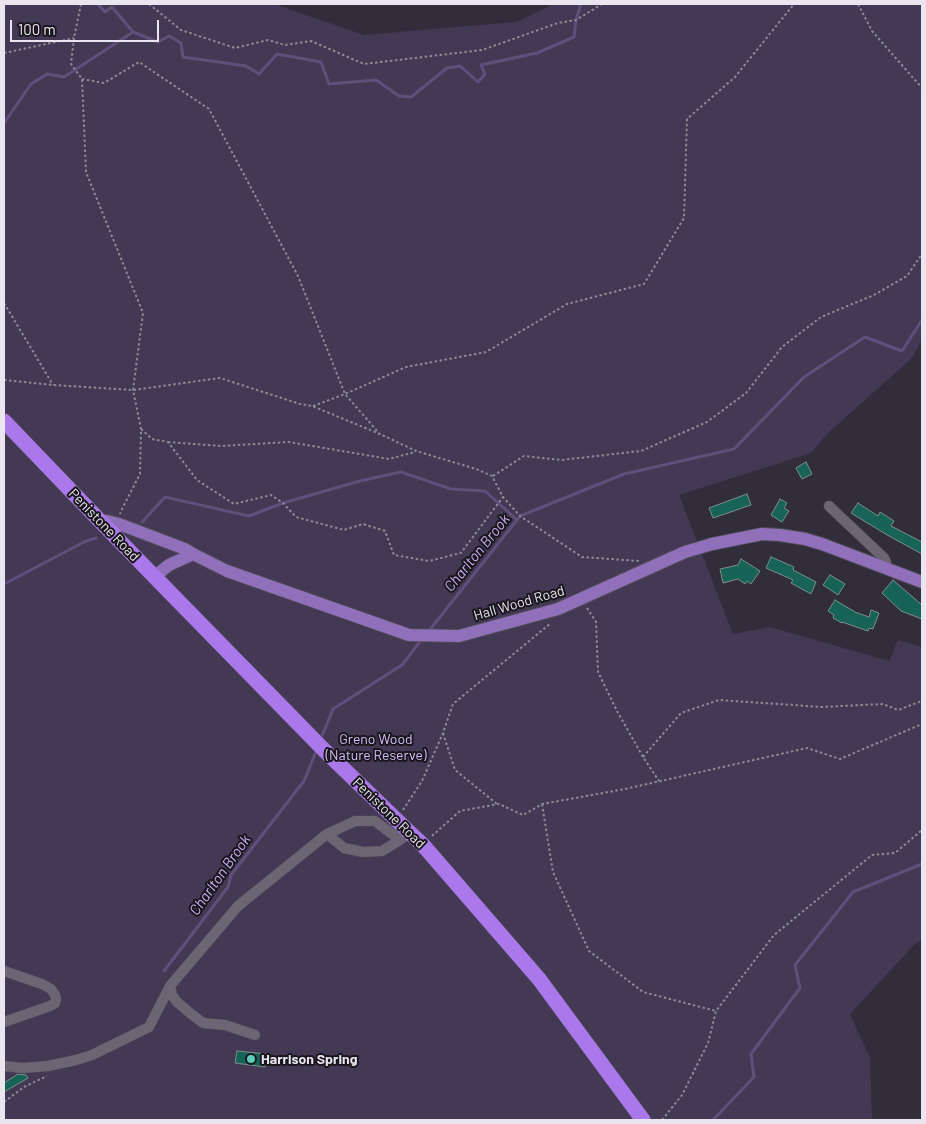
<!DOCTYPE html>
<html>
<head>
<meta charset="utf-8">
<style>
  body { margin:0 }
  #map { position:relative; width:926px; height:1124px; overflow:hidden; background:#322d3a; font-family:Barlow,sans-serif }
  canvas { display:block }
  .frame { position:absolute; inset:0; border:5px solid #e9e6ef; pointer-events:none }
  .scale { position:absolute; left:10px; top:20px; width:149px; height:22px; box-sizing:border-box; border:2px solid #e9e6ef; border-top:0; padding-left:6px; font-size:15px; line-height:18px; white-space:nowrap; color:#e9e6ef; -webkit-text-stroke:4px #19171d; paint-order:stroke }
</style>
</head>
<body>
<div id="map">
<canvas width="926" height="1124"></canvas>
<div class="frame"></div>
<div class="scale">100 m</div>
</div>
<script>
const g = document.querySelector('canvas').getContext('2d');
g.lineJoin = 'round';
function fill(path, color) {
  g.fillStyle = color;
  g.fill(path, 'evenodd');
}
function toPath(rows) {
  const path = new Path2D();
  for (const r of rows) {
    path.moveTo(r[0], r[1]);
    for (let i = 2; i < r.length; i += 2) path.lineTo(r[i], r[i + 1]);
  }
  return path;
}
function strokePath(path, color, width, dash) {
  g.strokeStyle = color;
  g.lineWidth = width;
  g.lineCap = dash ? 'butt' : 'round';
  g.setLineDash(dash || []);
  g.stroke(path);
}
function write(font, color, halo, rows, align = 'center') {
  g.font = font + ' Barlow,sans-serif';
  g.lineWidth = 4;
  g.setLineDash([]);
  g.textBaseline = 'middle';
  g.strokeStyle = halo;
  g.fillStyle = color;
  for (const [text, x, y, turn = 0] of rows) {
    g.save();
    g.translate(x, y);
    g.rotate((+turn || 0) * Math.PI / 180);
    g.textAlign = isNaN(turn) ? turn : align;
    if (halo) g.strokeText(text, 0, 0);
    g.fillText(text, 0, 0);
    g.restore();
  }
}
fill(toPath([
  [4,4,274,4,364,35,516,22,554,4,922,4,922,340,912,358,828,433,811,453,679,495,733,634,770,627,889,661,898,640,922,647,922,940,914,945,850,1014,870,1058,872,1120,4,1120]
]), '#433954');
strokePath(toPath([
  [98,4,105,12,112,7,133,32,158,42,169,36,181,43,183,57,246,66,259,74,277,54,321,62,329,84,376,80,399,96,411,97,447,68,460,66,478,82,485,74,481,65,537,53,574,37,576,20,581,4],
  [4,123,31,84,47,74,64,77,133,32],
  [142,522,165,497,249,516,283,503,360,481,401,472,451,489,485,491,517,520],
  [4,584,86,541,96,538],
  [428,632,520,516,624,474,734,449,804,377,865,337,902,351,922,320],
  [320,741,333,709,402,665,422,639],
  [164,971,228,887,231,875,304,781,317,749],
  [713,1120,754,1077,751,1054,800,988,795,965,853,892,922,864]
]), '#604e7b', 3);
const building = toPath([
  [806,462,812,474,802,479,796,468,806,462],
  [747,494,751,505,713,518,709,508,747,494],
  [780,499,787,503,784,508,789,511,782,522,771,515,780,499],
  [858,503,878,516,880,512,894,521,891,526,922,542,922,554,889,536,851,513,858,503],
  [771,557,794,567,793,570,816,582,811,594,791,583,793,580,766,568,771,557],
  [741,559,760,571,751,584,747,581,745,584,738,579,723,583,720,569,738,565,741,559],
  [830,575,845,584,838,595,823,585,830,575],
  [893,580,922,605,922,619,901,611,882,593,893,580],
  [835,600,855,612,869,617,871,610,879,613,873,629,869,628,868,631,842,622,842,623,833,618,834,615,828,611,835,600],
  [237,1051,267,1054,265,1067,235,1063,237,1051],
  [18,1074,26,1075,28,1078,4,1092,4,1083,18,1074]
]);
fill(building, '#186357');
strokePath(building, '#7b8f8b', 1);
const minor = toPath([
  [829,506,884,558,886,562,886,568],
  [327,834,344,848,363,852,382,851,400,840],
  [4,971,42,984,51,989,55,995,56,999,55,1003,50,1006,4,1022],
  [170,986,172,995,177,1002,190,1013,203,1023,225,1025,255,1035],
  [4,1066,23,1068,48,1066,76,1060,92,1055,149,1027,170,986,238,906,327,834,355,821,375,821,400,840,409,832]
]);
const major = toPath([
  [101,522,107,521,119,524,185,549,193,554],
  [154,577,169,565,193,554,227,571,409,635,459,636,558,609,685,552,712,544,762,534,780,535,805,539,822,544,922,582]
]);
const highway = toPath([
  [4,421,101,522,323,749,409,832,423,845,539,979,643,1120]
]);
strokePath(minor, '#504b57', 11);
strokePath(major, '#504b57', 14);
strokePath(highway, '#504b57', 16);
strokePath(toPath([
  [81,4,74,38,71,64,82,79,86,172,143,313,133,390,141,429,140,474,122,509,120,514],
  [149,4,181,30,235,48,268,40,285,45,311,41,364,64,482,50,558,23,576,20,602,4],
  [858,4,872,31,922,88],
  [4,53,74,38],
  [82,79,104,83,139,62,209,109,298,276,345,394,378,432],
  [4,303,53,385],
  [4,380,53,385,133,390,220,378,300,404,312,406,380,434,416,451,476,469,492,476,503,497,520,516,582,557,639,561],
  [313,406,345,394,406,367,486,352,567,304,644,284,684,218,687,119,735,77,794,4],
  [141,429,152,439,168,442,197,480,234,504,271,495,283,503,296,517,344,530,363,524,385,531,394,555,429,561,461,553,503,497],
  [168,442,221,446,289,442,389,459,415,452],
  [493,476,524,456,561,460,641,451,707,422,746,393,782,347,821,317,874,295,907,276,922,254],
  [587,608,596,622,598,672,617,711,643,757,659,781],
  [443,733,455,770,497,804],
  [643,757,681,713,719,700,822,707,883,704,898,710,922,701],
  [542,804,553,872,589,951,643,992,716,1011],
  [403,810,422,781,443,733,453,704,551,623],
  [432,836,460,811,499,804,523,815,542,804,625,789,807,748,840,759,922,724],
  [4,1102,24,1087,47,1076],
  [662,1120,682,1095,708,1043,716,1011,774,935,872,855,895,853,922,830]
]), '#8e8a95', 2, [2.5, 2.5]);
strokePath(minor, '#6b6574', 10);
strokePath(major, '#9170bb', 12);
strokePath(highway, '#aa78eb', 15);
for (const [x, y, r, color] of [
  [251,1059,5,"#5dceb9"]
]) {
  const dot = new Path2D();
  dot.arc(x, y, r, 0, 2 * Math.PI);
  g.fillStyle = color;
  g.fill(dot);
  strokePath(dot, '#19171d', 2);
}
write('14px', '#e9e6ef', '#19171d', [
  ["Penistone Road",104,525,46],
  ["Hall Wood Road",519,603,-16],
  ["Penistone Road",389,813,44]
]);
write('14px', '#d3bdf8', '#19171d', [
  ["Greno Wood",376,739],
  ["(Nature Reserve)",376,755]
]);
write('bold 14px', '#e9e6ef', '#19171d', [
  ["Harrison Spring",261,1059]
], 'left');
write('italic 15px', '#caaef6', '#19171d', [
  ["Charlton Brook",477,553,-51],
  ["Charlton Brook",220,875,-55]
]);
</script>
</body>
</html>
